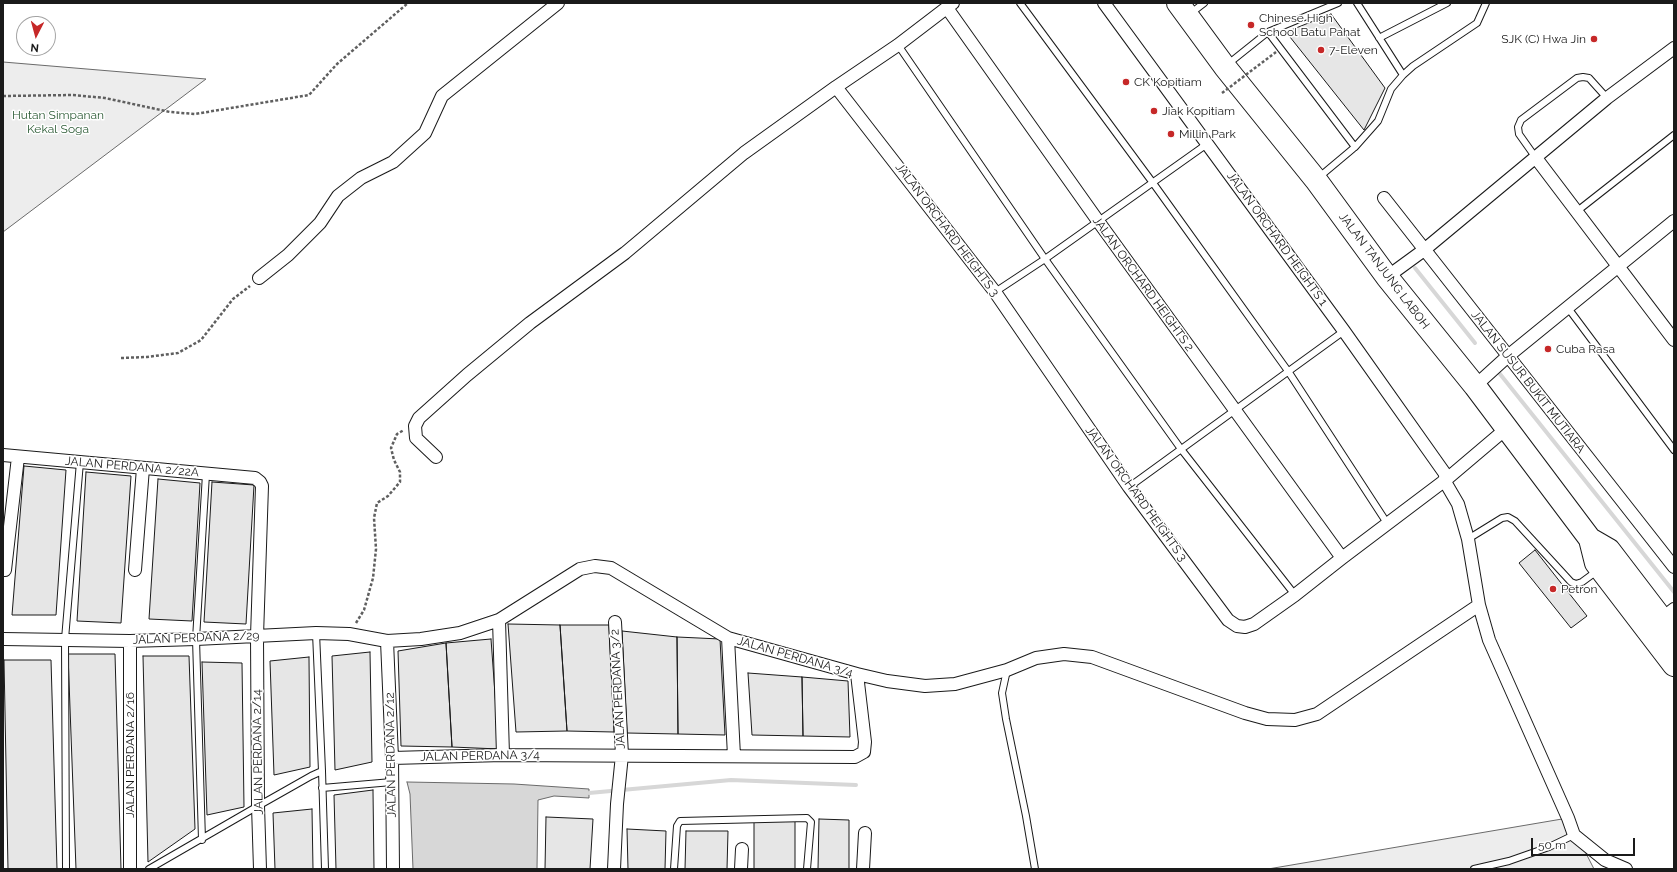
<!DOCTYPE html>
<html>
<head>
<meta charset="utf-8">
<style>
  body { margin:0 }
  #map { position:relative; width:1677px; height:872px; overflow:hidden; background:#fff; font-family:Raleway,sans-serif }
  canvas { display:block }
  .frame { position:absolute; inset:0; border:4px solid #1a1a1a; pointer-events:none }
  .north { position:absolute; left:16px; top:16px; width:40px; height:40px; box-sizing:border-box; background:#fff; border:1px solid #a3a3a3; border-radius:50%; rotate:186deg; font-size:11px; font-weight:700; line-height:16px; text-align:center; color:#1a1a1a }
  .north::after { content:''; display:block; margin:auto; width:14px; height:18px; background:#c62828; clip-path:polygon(50% 0,100% 100%,50% 72%,0 100%) }
  .scale { position:absolute; left:1531px; top:838px; width:104px; height:18px; box-sizing:border-box; border:2px solid #1a1a1a; border-top:0; padding-left:5px; font-size:12px; line-height:14px; white-space:nowrap; color:#1a1a1a; -webkit-text-stroke:3px #fff; paint-order:stroke }
</style>
</head>
<body>
<div id="map">
<canvas width="1677" height="872"></canvas>
<div class="frame"></div>
<div class="north">N</div>
<div class="scale">50 m</div>
</div>
<script>
const g = document.querySelector('canvas').getContext('2d');
g.lineJoin = 'round';
function fill(path, color) {
  g.fillStyle = color;
  g.fill(path, 'evenodd');
}
function toPath(rows) {
  const path = new Path2D();
  for (const r of rows) {
    path.moveTo(r[0], r[1]);
    for (let i = 2; i < r.length; i += 2) path.lineTo(r[i], r[i + 1]);
  }
  return path;
}
function strokePath(path, color, width, dash) {
  g.strokeStyle = color;
  g.lineWidth = width;
  g.lineCap = dash ? 'butt' : 'round';
  g.setLineDash(dash || []);
  g.stroke(path);
}
function write(font, color, halo, rows, align = 'center') {
  g.font = font + ' Raleway,sans-serif';
  g.lineWidth = 3;
  g.setLineDash([]);
  g.textBaseline = 'middle';
  g.strokeStyle = halo;
  g.fillStyle = color;
  for (const [text, x, y, turn = 0] of rows) {
    g.save();
    g.translate(x, y);
    g.rotate((+turn || 0) * Math.PI / 180);
    g.textAlign = isNaN(turn) ? turn : align;
    if (halo) g.strokeText(text, 0, 0);
    g.fillText(text, 0, 0);
    g.restore();
  }
}
const built = toPath([
  [3,62,206,79,3,232,3,62],
  [1568,818,1594,869,1268,869,1568,818]
]);
fill(built, '#ededed');
strokePath(built, '#6a6a6a', 1);
const water = toPath([
  [407,782,514,784,589,789,589,798,554,796,538,800,537,869,413,869,410,794,407,782]
]);
fill(water, '#d7d7d7');
strokePath(water, '#6a6a6a', 1);
strokePath(toPath([
  [1415,268,1475,343],
  [1496,369,1674,592],
  [589,793,731,780,856,785]
]), '#d7d7d7', 4);
const building = toPath([
  [1331,14,1385,88,1364,130,1286,32,1331,14],
  [24,466,66,470,56,615,12,615,24,466],
  [86,472,131,476,121,623,77,621,86,472],
  [158,479,200,483,192,621,149,619,158,479],
  [212,482,254,485,246,624,204,622,212,482],
  [1535,550,1587,616,1571,628,1519,563,1535,550],
  [508,624,560,625,567,731,516,732,508,624],
  [560,625,609,625,614,732,567,731,560,625],
  [622,631,677,637,678,734,627,733,622,631],
  [677,637,720,639,725,735,678,734,677,637],
  [491,639,499,749,452,747,446,643,491,639],
  [446,643,452,747,401,746,398,651,446,643],
  [370,652,372,762,335,770,332,656,370,652],
  [68,654,115,654,121,869,76,869,68,654],
  [143,656,189,656,195,829,148,862,143,656],
  [309,657,310,767,274,775,270,661,309,657],
  [4,660,51,660,57,869,8,869,4,660],
  [202,662,242,663,244,807,207,815,202,662],
  [748,673,802,677,803,736,752,735,748,673],
  [802,677,848,681,850,737,803,736,802,677],
  [373,790,374,869,336,869,334,795,373,790],
  [312,809,313,869,275,869,273,813,312,809],
  [546,817,593,819,590,869,545,869,546,817],
  [819,819,849,820,849,869,818,869,819,819],
  [754,821,795,821,795,869,754,869,754,821],
  [627,829,666,831,665,869,628,869,627,829],
  [686,831,728,831,727,869,685,869,686,831]
]);
fill(building, '#e6e6e6');
strokePath(building, '#1a1a1a', 1);
const lane = toPath([
  [1020,3,1153,183,1288,371,1387,523],
  [1357,3,1403,75],
  [1191,13,1204,3],
  [1268,32,1338,3],
  [1379,38,1447,3],
  [898,45,1045,259,1181,449,1295,595],
  [1228,64,1268,32,1355,147,1318,178],
  [1355,147,1378,121,1391,89,1403,75,1413,66,1477,23,1486,3],
  [1536,158,1519,134,1518,127,1521,120,1577,78,1583,77,1589,78,1607,98],
  [1576,212,1674,135],
  [995,292,1045,259,1207,144],
  [1568,308,1674,450],
  [1129,487,1344,331],
  [1468,539,1502,518,1508,517,1515,521,1571,582,1576,584,1582,582,1597,571],
  [1007,670,1002,693,1006,719,1026,816,1035,869],
  [322,771,325,869],
  [322,788,392,782],
  [202,840,196,639,206,474],
  [66,869,65,639,80,462],
  [149,869,258,806,311,776,322,771,316,633],
  [674,869,677,826,680,821,807,818,811,822,807,869],
  [1474,869,1509,861,1549,847,1574,835]
]);
const street = toPath([
  [1104,3,1344,331,1448,478],
  [947,8,1098,221,1342,558],
  [836,87,995,292,1129,487,1228,620,1237,626,1245,627,1254,624,1295,595,1342,558,1448,478,1507,428],
  [1536,158,1674,340],
  [1384,198,1674,567],
  [1387,277,1424,250,1607,98,1674,48],
  [259,278,288,255,320,223,338,196,361,178,393,162,425,133,442,96,558,3],
  [1475,386,1508,356,1674,221],
  [3,455,255,478,260,482,262,486,257,636,258,806,260,869],
  [436,457,416,438,415,426,419,418,467,375,530,323,625,253,744,153,836,87,898,45,953,3],
  [1444,480,1458,504,1468,539,1479,605,1489,640,1568,818,1574,835,1605,860,1626,869],
  [5,570,18,457],
  [135,570,143,468],
  [1661,619,1674,609],
  [499,620,503,755],
  [728,638,734,756],
  [3,639,130,641,196,639,316,633,349,634,387,641,421,639,460,633,499,620,580,569,595,566,611,568,728,638,857,674,865,742,864,752,855,757,503,755,392,758],
  [130,641,130,869],
  [387,641,392,758,393,869],
  [857,674,887,681,925,686,955,684,1007,670,1036,658,1064,654,1092,657,1245,713,1267,719,1295,720,1317,714,1479,605],
  [614,869,617,804,622,755,615,622],
  [741,869,742,849],
  [863,869,865,833]
]);
const highway = toPath([
  [1178,3,1225,67,1316,180,1387,277,1475,386,1590,539,1609,550,1674,635],
  [1590,539,1596,563,1674,665]
]);
strokePath(lane, '#1a1a1a', 8);
strokePath(street, '#1a1a1a', 14);
strokePath(highway, '#1a1a1a', 24);
strokePath(toPath([
  [3,96,73,95,105,98,170,112,195,114,309,95,337,64,408,3],
  [121,358,147,357,178,353,201,340,233,299,250,286],
  [356,623,364,610,373,578,376,549,374,518,377,503,388,496,400,482,400,472,394,460,391,448,397,434,404,430]
]), '#5f5f5f', 2.5, [3, 2]);
strokePath(lane, '#fff', 6);
strokePath(street, '#fff', 12);
strokePath(highway, '#fff', 22);
strokePath(toPath([
  [1222,93,1276,52]
]), '#5f5f5f', 2.5, [3, 2]);
for (const [x, y, r, color] of [
  [1251,25,4,"#c62828"],
  [1594,39,4,"#c62828"],
  [1321,50,4,"#c62828"],
  [1126,82,4,"#c62828"],
  [1154,111,4,"#c62828"],
  [1171,134,4,"#c62828"],
  [1548,349,4,"#c62828"],
  [1553,589,4,"#c62828"]
]) {
  const dot = new Path2D();
  dot.arc(x, y, r, 0, 2 * Math.PI);
  g.fillStyle = color;
  g.fill(dot);
  strokePath(dot, '#fff', 1.5);
}
write('12px', '#1a1a1a', '#fff', [
  ["Chinese High",1259,18],
  ["School Batu Pahat",1259,32],
  ["SJK (C) Hwa Jin",1586,39,"right"],
  ["7-Eleven",1329,50],
  ["CK Kopitiam",1134,82],
  ["Jiak Kopitiam",1162,111],
  ["Millin Park",1179,134],
  ["Cuba Rasa",1556,349],
  ["Petron",1561,589]
], 'left');
write('12px', '#2b5a34', '#fff', [
  ["Hutan Simpanan",58,115],
  ["Kekal Soga",58,129]
]);
write('12px', '#1a1a1a', '#fff', [
  ["JALAN ORCHARD HEIGHTS 3",947,230,53],
  ["JALAN ORCHARD HEIGHTS 1",1277,239,54],
  ["JALAN TANJUNG LABOH",1384,271,53],
  ["JALAN ORCHARD HEIGHTS 2",1143,284,54],
  ["JALAN SUSUR BUKIT MUTIARA",1528,382,52],
  ["JALAN PERDANA 2/22A",132,467,5],
  ["JALAN ORCHARD HEIGHTS 3",1136,494,54],
  ["JALAN PERDANA 2/29",196,638,-2],
  ["JALAN PERDANA 3/4",795,657,16],
  ["JALAN PERDANA 3/2",618,689,-93],
  ["JALAN PERDANA 2/14",258,752,-91],
  ["JALAN PERDANA 2/16",130,755,-90],
  ["JALAN PERDANA 2/12",391,755,-91],
  ["JALAN PERDANA 3/4",480,756,-1]
]);
</script>
</body>
</html>
